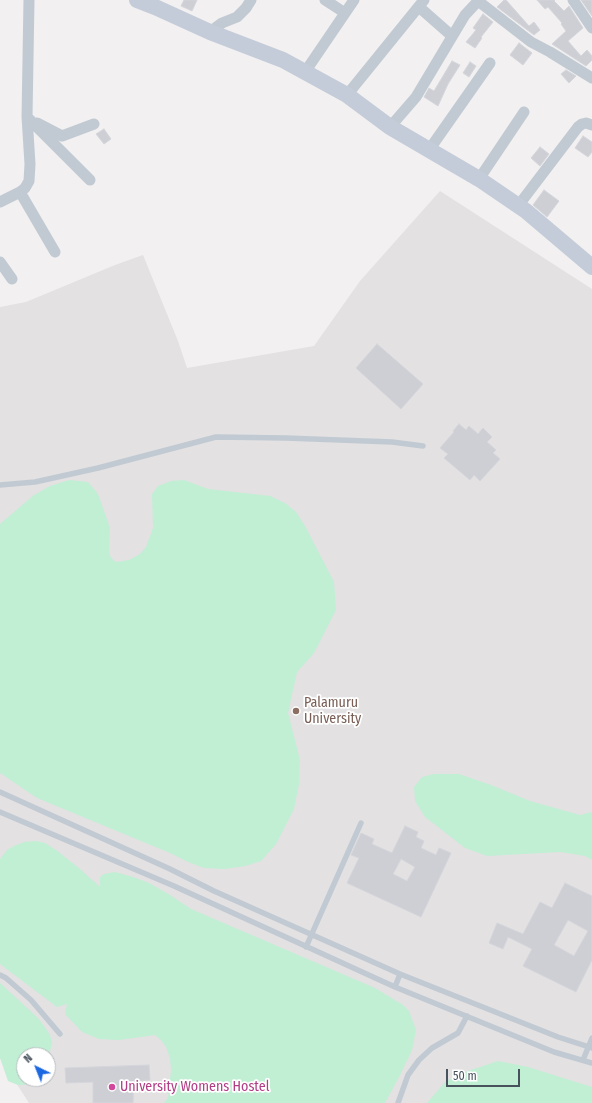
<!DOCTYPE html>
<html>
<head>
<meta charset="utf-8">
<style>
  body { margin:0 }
  #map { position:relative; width:592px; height:1103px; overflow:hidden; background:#f2f0f0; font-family:"Fira Sans Condensed",sans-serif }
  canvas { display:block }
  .north { position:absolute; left:16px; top:1047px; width:40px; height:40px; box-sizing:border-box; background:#fff; border:1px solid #b6babe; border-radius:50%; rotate:317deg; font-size:11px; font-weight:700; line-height:16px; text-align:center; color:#48525d }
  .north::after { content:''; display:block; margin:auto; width:14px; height:18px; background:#1b68e1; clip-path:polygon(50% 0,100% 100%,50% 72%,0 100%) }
  .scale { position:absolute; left:446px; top:1069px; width:74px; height:18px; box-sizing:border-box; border:2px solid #48525d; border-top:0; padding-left:5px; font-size:12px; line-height:14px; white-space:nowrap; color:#48525d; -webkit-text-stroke:3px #fff; paint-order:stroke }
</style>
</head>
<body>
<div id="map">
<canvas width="592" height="1103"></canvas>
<div class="north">N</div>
<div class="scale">50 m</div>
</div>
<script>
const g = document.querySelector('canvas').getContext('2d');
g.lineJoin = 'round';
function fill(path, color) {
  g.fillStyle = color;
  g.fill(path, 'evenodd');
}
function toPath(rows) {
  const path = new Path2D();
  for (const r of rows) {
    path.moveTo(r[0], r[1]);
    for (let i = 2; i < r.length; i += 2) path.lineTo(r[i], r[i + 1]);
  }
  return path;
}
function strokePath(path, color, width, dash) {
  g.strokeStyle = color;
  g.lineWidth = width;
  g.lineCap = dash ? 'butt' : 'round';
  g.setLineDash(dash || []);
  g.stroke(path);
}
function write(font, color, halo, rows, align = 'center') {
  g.font = font + ' "Fira Sans Condensed",sans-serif';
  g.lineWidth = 3.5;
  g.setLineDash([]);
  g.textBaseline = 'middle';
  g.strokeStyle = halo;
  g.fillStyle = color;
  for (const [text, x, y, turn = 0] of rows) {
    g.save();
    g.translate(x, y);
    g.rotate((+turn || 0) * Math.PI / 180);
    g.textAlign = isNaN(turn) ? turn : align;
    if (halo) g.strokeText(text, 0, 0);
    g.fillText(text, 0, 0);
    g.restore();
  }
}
fill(toPath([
  [440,191,592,289,592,1103,29,1103,0,1058,0,307,26,302,115,265,143,255,178,341,187,368,314,346,360,281],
  [24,1055,48,1055,48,1079,24,1079]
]), '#e3e1e2');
fill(toPath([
  [69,480,88,482,98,494,110,528,109,549,110,556,114,561,117,562,129,560,140,554,146,547,153,528,152,494,158,486,171,481,184,480,208,489,270,496,285,503,296,512,305,526,334,582,336,610,314,653,297,672,288,713,300,760,299,784,294,809,276,844,261,861,245,866,225,869,204,868,188,862,170,853,37,798,0,773,0,524,34,495,50,486],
  [434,774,459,774,491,785,530,801,580,815,592,812,592,860,585,856,560,852,487,856,465,848,425,817,415,801,414,787,422,777],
  [36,841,45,843,56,850,80,869,100,887,100,877,104,874,115,872,133,877,149,883,170,895,191,909,375,988,403,1005,409,1011,416,1030,412,1050,400,1075,385,1103,164,1103,168,1098,171,1070,170,1058,166,1047,161,1040,155,1035,119,1040,99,1039,82,1032,65,1014,67,1004,57,1007,0,964,0,859,7,850,14,846,24,842],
  [0,983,39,1019,50,1035,52,1042,48,1061,48,1055,24,1055,24,1079,45,1079,44,1081,38,1084,18,1085,8,1081,0,1058],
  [498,1061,528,1067,592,1087,592,1103,427,1103,446,1081,465,1072]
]), '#c0efd4');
const building = toPath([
  [184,0,197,0,192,11,181,6,184,0],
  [504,0,506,0,529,26,534,22,540,30,534,35,497,7,504,0],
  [537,0,555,0,554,1,564,11,569,6,583,28,568,41,581,56,587,50,592,56,592,60,586,66,552,44,566,31,561,24,562,23,548,7,545,9,537,0],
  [581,0,592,0,592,16,581,0],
  [483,14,493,22,481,37,482,38,475,48,466,42,476,30,473,28,483,14],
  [519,43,532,53,523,65,510,55,519,43],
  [452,61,460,65,448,84,438,106,424,97,429,88,434,91,452,61],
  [470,62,476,66,469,77,463,73,470,62],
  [566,70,576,76,569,83,561,74,566,70],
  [104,129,111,139,104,144,96,134,104,129],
  [583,136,592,142,592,152,588,157,575,148,583,136],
  [540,147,549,154,540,166,531,158,540,147],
  [544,190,559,201,547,217,533,205,544,190],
  [377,344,423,384,401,409,356,368,377,344],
  [459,424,466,430,469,426,478,434,483,428,492,437,487,442,496,450,493,453,500,459,480,481,474,475,470,480,444,458,448,454,440,448,454,432,453,431,459,424],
  [405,826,418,832,416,837,424,841,421,848,436,855,439,848,451,853,421,917,347,883,359,858,351,855,361,833,374,839,372,844,392,853,405,826],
  [401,859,415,867,407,881,393,874,401,859],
  [565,883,592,896,592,960,576,992,523,966,532,949,508,937,503,949,489,943,497,923,523,934,540,902,552,908,565,883],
  [568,920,588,931,574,956,554,945,568,920],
  [149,1065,150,1080,134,1081,133,1103,93,1103,93,1082,66,1083,65,1068,149,1065]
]);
fill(building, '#cdcfd5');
strokePath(building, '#d4d6db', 1);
strokePath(toPath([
  [0,485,35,482,98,468,216,437,286,438,392,442,423,446],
  [0,792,170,869,214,891,400,974,558,1037,592,1048],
  [0,812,174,886,395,987,554,1052,592,1063],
  [306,947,361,823],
  [0,975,6,978,31,1000,60,1034],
  [395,987,400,974],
  [583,1060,592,1038],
  [398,1103,408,1075,419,1060,432,1048,458,1033,467,1016]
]), '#c1cad2', 5.5);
strokePath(toPath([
  [325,0,345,13],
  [573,0,592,28],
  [478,1,531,42,550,52,592,78],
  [419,7,452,36],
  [210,32,222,23,237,17,246,8,251,0],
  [305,72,354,0],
  [347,95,424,0],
  [27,117,90,180],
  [37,123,62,136,94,124],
  [390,127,416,97,465,15,479,0],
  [429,150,490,63],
  [479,179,524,112],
  [20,192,55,252],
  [0,202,20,192,25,188,29,181,30,164,27,117,29,0],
  [518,206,578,127,582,124,586,123,592,125],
  [0,262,12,279]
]), '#c1cad2', 11);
strokePath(toPath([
  [137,0,155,7,210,32,283,60,347,95,390,127,479,179,526,211,592,267]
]), '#c3ccd8', 16);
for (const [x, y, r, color] of [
  [296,711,4,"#8d6e63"],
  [112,1087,4,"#d1479c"]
]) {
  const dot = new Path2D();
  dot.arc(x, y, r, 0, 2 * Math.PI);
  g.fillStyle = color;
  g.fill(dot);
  strokePath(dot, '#fff', 1.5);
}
write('14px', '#785e54', '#fff', [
  ["Palamuru",304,703],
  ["University",304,719]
], 'left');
write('14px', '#b23c85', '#fff', [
  ["University Womens Hostel",120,1087]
], 'left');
</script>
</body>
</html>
